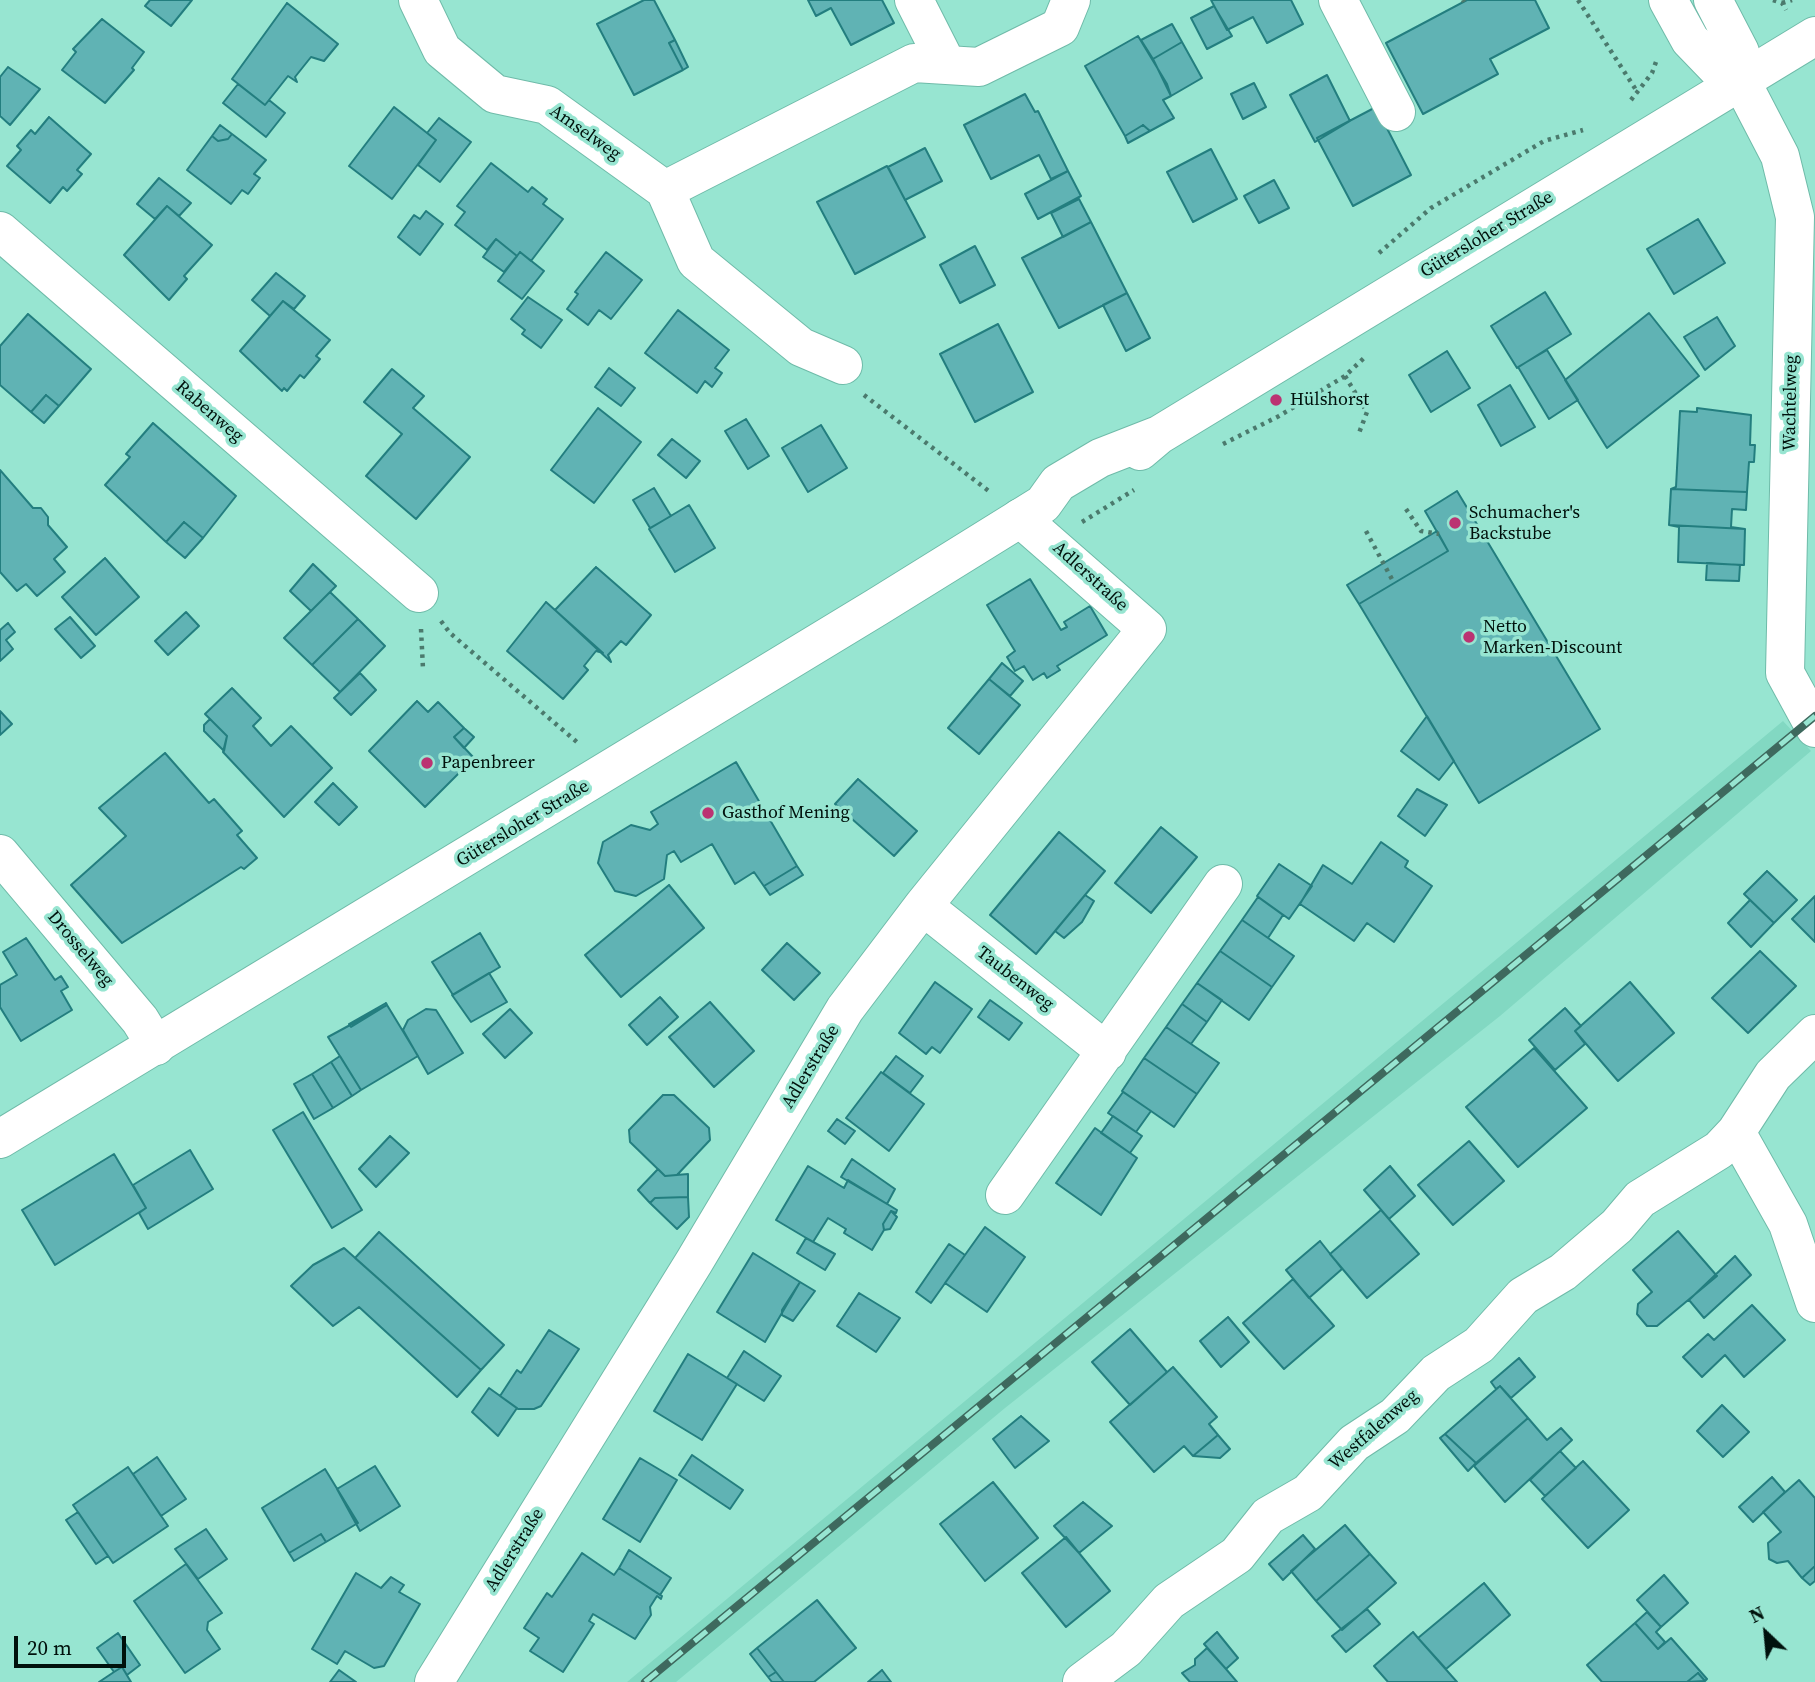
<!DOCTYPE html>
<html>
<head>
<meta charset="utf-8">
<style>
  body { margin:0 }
  #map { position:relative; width:1815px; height:1682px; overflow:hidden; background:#97e5d1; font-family:"Source Serif 4",serif }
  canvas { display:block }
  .north { position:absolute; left:1731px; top:1598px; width:70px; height:70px; -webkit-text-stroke:5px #97e5d1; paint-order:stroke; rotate:334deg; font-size:19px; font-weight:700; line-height:28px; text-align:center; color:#00110c }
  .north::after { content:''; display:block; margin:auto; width:24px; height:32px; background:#00110c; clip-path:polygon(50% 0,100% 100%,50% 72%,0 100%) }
  .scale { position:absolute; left:14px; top:1636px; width:112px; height:32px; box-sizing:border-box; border:4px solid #00110c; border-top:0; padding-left:9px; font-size:21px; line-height:24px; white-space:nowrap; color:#00110c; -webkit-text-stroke:5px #97e5d1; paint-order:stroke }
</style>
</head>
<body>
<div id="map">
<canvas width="1815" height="1682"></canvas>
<div class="north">N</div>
<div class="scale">20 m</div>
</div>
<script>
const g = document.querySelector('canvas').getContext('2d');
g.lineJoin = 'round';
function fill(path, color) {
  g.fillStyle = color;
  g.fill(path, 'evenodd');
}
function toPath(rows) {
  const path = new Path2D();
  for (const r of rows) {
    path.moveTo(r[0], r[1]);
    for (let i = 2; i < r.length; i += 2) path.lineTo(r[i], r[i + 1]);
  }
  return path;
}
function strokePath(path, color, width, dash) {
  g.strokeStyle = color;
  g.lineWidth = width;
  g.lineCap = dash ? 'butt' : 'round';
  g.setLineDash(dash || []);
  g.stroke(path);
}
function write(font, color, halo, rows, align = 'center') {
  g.font = font + ' "Source Serif 4",serif';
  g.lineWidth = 7;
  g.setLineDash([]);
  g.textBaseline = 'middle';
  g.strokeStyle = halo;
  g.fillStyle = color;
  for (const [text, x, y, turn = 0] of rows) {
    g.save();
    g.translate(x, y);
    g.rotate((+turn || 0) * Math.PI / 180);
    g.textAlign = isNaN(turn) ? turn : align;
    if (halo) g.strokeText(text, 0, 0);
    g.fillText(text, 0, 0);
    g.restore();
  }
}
fill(toPath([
  [1783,721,1811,751,1500,1016,1005,1408,676,1682,627,1682]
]), '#82d8c2');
const building = toPath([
  [150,0,192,0,171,26,145,6,150,0],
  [644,0,654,0,675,40,669,43,683,70,634,95,597,24,644,0],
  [808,0,882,0,894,23,851,45,831,8,816,16,808,0],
  [1211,0,1291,0,1303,24,1267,43,1253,17,1227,30,1211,0],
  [1467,0,1535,0,1549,28,1490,59,1498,74,1423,114,1386,43,1467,0],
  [287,3,338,44,324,61,311,57,295,77,297,82,288,76,265,105,232,79,287,3],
  [1214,6,1232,36,1207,49,1191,18,1214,6],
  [102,19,144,52,132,68,134,70,105,103,62,70,76,52,73,49,102,19],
  [1172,24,1182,42,1153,59,1141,40,1172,24],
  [1138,36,1167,84,1171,96,1163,100,1174,118,1150,131,1143,125,1125,136,1085,66,1138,36],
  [675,40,688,67,683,70,669,43,675,40],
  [1182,42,1202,78,1171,96,1153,59,1182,42],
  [8,67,40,89,10,125,0,116,0,77,8,67],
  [1327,75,1350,121,1315,142,1290,95,1327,75],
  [1254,83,1266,107,1243,119,1231,94,1254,83],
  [238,84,265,105,269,100,285,113,266,137,223,103,238,84],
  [1025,94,1035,112,1038,111,1068,171,1051,179,1039,155,991,179,964,125,1025,94],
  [394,107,436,140,392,199,349,166,394,107],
  [1376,107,1411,175,1353,206,1317,138,1376,107],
  [49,117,91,154,77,170,82,174,67,191,63,187,50,203,7,166,21,150,17,146,31,130,35,134,49,117],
  [439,118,471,142,440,182,418,165,436,140,427,133,439,118],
  [220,125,232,134,228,139,218,141,212,136,220,125],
  [1143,125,1150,131,1128,143,1125,136,1143,125],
  [232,134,266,160,254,174,260,178,248,194,242,190,231,204,187,170,212,136,218,141,228,139,232,134],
  [925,148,942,181,905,200,888,167,925,148],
  [1211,149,1237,199,1193,222,1167,172,1211,149],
  [491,163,528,192,532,187,547,199,543,204,563,219,531,261,520,252,517,256,496,239,487,250,455,225,465,212,457,206,491,163],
  [887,166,925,237,855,274,817,202,887,166],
  [1068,171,1081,196,1038,219,1025,194,1068,171],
  [159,178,191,203,179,216,167,206,155,219,137,204,159,178],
  [1274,180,1289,208,1259,223,1244,196,1274,180],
  [1079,199,1091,222,1063,237,1051,213,1079,199],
  [167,206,212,245,184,276,187,279,169,300,124,255,167,206],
  [426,211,443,224,420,255,398,237,414,215,420,219,426,211],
  [1698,219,1725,263,1674,294,1647,249,1698,219],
  [1091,222,1127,293,1059,328,1022,258,1091,222],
  [496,239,517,256,504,272,483,257,496,239],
  [975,246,995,285,960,303,940,265,975,246],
  [520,252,544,271,522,299,498,281,520,252],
  [606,252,642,280,611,319,599,310,588,325,567,309,578,294,575,292,606,252],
  [276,273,305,296,294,309,283,301,270,316,252,300,276,273],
  [1545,292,1571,334,1517,368,1491,326,1545,292],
  [1127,293,1150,338,1126,351,1103,305,1127,293],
  [528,297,562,320,541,348,522,334,525,330,511,319,528,297],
  [283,301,330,340,316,356,320,359,304,378,300,375,287,391,284,388,282,391,240,351,283,301],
  [678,310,729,350,715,368,722,373,712,387,705,381,697,393,645,353,678,310],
  [1649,313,1699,376,1607,448,1565,380,1649,313],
  [28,314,91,369,59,406,46,395,31,412,0,385,0,346,28,314],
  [1717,317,1735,346,1705,370,1684,337,1717,317],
  [998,324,1033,392,975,422,940,354,998,324],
  [1547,350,1578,400,1549,419,1518,367,1547,350],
  [1447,351,1470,388,1431,412,1409,375,1447,351],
  [609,368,635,388,621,406,595,387,609,368],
  [392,369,424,396,413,408,470,457,416,519,366,476,402,434,364,402,392,369],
  [1510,385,1535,427,1501,446,1478,405,1510,385],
  [46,395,59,406,44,423,31,412,46,395],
  [598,408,641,442,594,503,551,470,598,408],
  [1697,408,1751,415,1750,445,1755,445,1754,462,1749,462,1747,492,1671,489,1676,487,1680,411,1697,412,1697,408],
  [746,419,769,456,748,469,725,431,746,419],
  [153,423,236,496,203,538,184,522,166,542,105,485,130,457,126,454,153,423],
  [821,425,847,468,808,492,782,448,821,425],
  [672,439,700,461,686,478,658,455,672,439],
  [0,470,33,508,41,508,48,517,48,525,67,547,54,559,65,572,37,596,26,584,17,591,0,572,0,470],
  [654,488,671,516,650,528,633,500,654,488],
  [1671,489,1747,492,1746,510,1732,509,1731,527,1745,529,1669,525,1671,489],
  [1457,491,1600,729,1479,803,1359,604,1448,551,1425,511,1457,491],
  [689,505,715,548,675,572,649,529,689,505],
  [184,522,203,538,185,558,166,542,184,522],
  [1669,525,1745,529,1744,565,1678,562,1679,527,1669,525],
  [1437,531,1448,551,1359,604,1347,585,1437,531],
  [105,558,139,597,96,635,62,597,105,558],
  [1707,563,1740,565,1739,581,1706,580,1707,563],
  [313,564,336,586,311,611,290,591,313,564],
  [596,567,651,615,626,645,621,641,608,655,611,662,555,610,596,567],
  [1030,579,1061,630,1067,627,1064,622,1090,606,1107,635,1057,666,1060,670,1047,678,1044,673,1033,680,1024,666,1015,671,1007,657,1015,651,987,605,1030,579],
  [330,592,358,619,312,665,284,638,330,592],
  [546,602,603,653,596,651,584,666,588,670,563,699,507,651,546,602],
  [186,612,199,626,168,655,155,641,186,612],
  [70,617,95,646,81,658,55,629,70,617],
  [358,619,385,646,340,692,312,665,358,619],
  [8,623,15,632,6,640,13,649,0,661,0,630,8,623],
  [1002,663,1023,681,1010,696,989,679,1002,663],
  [360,673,376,690,351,715,334,698,360,673],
  [989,679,1020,705,979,754,948,728,989,679],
  [232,688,261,718,253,726,271,746,291,726,332,768,284,817,223,752,227,736,205,714,232,688],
  [417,701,428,712,438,702,464,728,454,737,474,758,425,807,369,751,417,701],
  [0,711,12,724,0,735,0,711],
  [1427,716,1454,761,1439,780,1401,751,1427,716],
  [210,719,227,736,224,751,204,731,204,725,210,719],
  [464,728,474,737,464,748,454,737,464,728],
  [165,753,209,803,214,799,242,831,237,835,257,858,244,869,241,867,122,943,71,885,126,836,99,808,165,753],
  [736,762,797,866,764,886,770,895,754,872,735,884,712,844,681,862,674,851,667,855,664,879,636,896,615,891,598,863,603,842,631,825,650,830,658,824,651,812,736,762],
  [858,779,917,831,894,856,835,804,858,779],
  [333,783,357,807,339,825,315,802,333,783],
  [1417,789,1447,805,1425,836,1398,816,1417,789],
  [1161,827,1197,857,1151,913,1115,883,1161,827],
  [1059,832,1105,871,1036,954,990,915,1059,832],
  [1381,842,1408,861,1405,867,1432,886,1394,942,1367,923,1354,941,1300,904,1323,865,1352,884,1381,842],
  [1279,864,1312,886,1289,919,1257,896,1279,864],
  [797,866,803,875,770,895,764,886,797,866],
  [1767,871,1797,900,1774,923,1744,894,1767,871],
  [669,885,704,928,621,997,585,955,669,885],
  [1085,895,1094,901,1082,922,1064,938,1055,931,1085,895],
  [1815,896,1815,942,1792,919,1815,896],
  [1258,897,1283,915,1268,938,1242,920,1258,897],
  [1750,900,1774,923,1751,947,1728,923,1750,900],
  [1242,920,1294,956,1272,987,1220,951,1242,920],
  [480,933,500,967,453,995,432,962,480,933],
  [26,938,55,980,61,976,68,987,61,991,72,1010,21,1041,0,1007,0,985,17,975,3,952,26,938],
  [787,943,820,973,794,1000,762,970,787,943],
  [1220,951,1272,987,1249,1020,1197,983,1220,951],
  [1760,951,1796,986,1748,1033,1712,998,1760,951],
  [489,973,507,1002,471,1022,452,995,489,973],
  [935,982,972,1009,940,1053,932,1047,926,1054,899,1033,935,982],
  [1630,982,1674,1033,1618,1081,1575,1031,1630,982],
  [1197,983,1222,1000,1207,1022,1182,1004,1197,983],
  [660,997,678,1017,647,1045,629,1025,660,997],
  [990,1000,1022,1023,1009,1040,978,1017,990,1000],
  [710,1002,754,1051,714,1087,669,1037,710,1002],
  [386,1003,387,1005,351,1027,349,1024,386,1003],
  [1182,1004,1207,1022,1191,1044,1166,1027,1182,1004],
  [387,1005,418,1056,361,1090,328,1037,387,1005],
  [1565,1008,1581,1026,1575,1031,1585,1044,1555,1070,1529,1040,1565,1008],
  [426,1009,436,1010,463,1053,428,1074,403,1030,408,1020,426,1009],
  [510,1009,532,1033,505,1058,483,1034,510,1009],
  [1166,1027,1219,1063,1197,1094,1144,1058,1166,1027],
  [1534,1048,1587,1108,1518,1167,1466,1107,1534,1048],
  [340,1056,361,1090,352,1096,331,1062,340,1056],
  [896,1056,923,1076,910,1093,883,1073,896,1056],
  [1144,1058,1197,1094,1174,1127,1122,1091,1144,1058],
  [331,1062,352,1096,333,1108,312,1074,331,1062],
  [881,1072,924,1104,889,1151,846,1118,881,1072],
  [312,1074,333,1108,314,1119,294,1084,312,1074],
  [1123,1092,1151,1111,1136,1132,1108,1113,1123,1092],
  [663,1095,674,1095,709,1128,710,1140,677,1175,665,1176,630,1142,629,1130,663,1095],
  [303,1112,362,1210,332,1228,273,1130,303,1112],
  [1113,1116,1142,1136,1130,1153,1101,1133,1113,1116],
  [837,1119,855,1131,845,1144,828,1131,837,1119],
  [1095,1128,1137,1158,1101,1215,1056,1183,1095,1128],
  [390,1136,409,1153,376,1187,359,1169,390,1136],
  [1469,1141,1504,1181,1453,1225,1418,1185,1469,1141],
  [190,1150,213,1189,148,1229,139,1213,146,1208,133,1185,190,1150],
  [114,1154,146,1208,55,1265,22,1210,114,1154],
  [852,1159,895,1189,887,1204,841,1177,852,1159],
  [808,1166,844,1188,848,1180,897,1210,896,1213,891,1211,883,1224,884,1230,872,1250,844,1233,846,1229,828,1218,813,1242,776,1220,808,1166],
  [1390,1166,1415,1196,1389,1219,1364,1190,1390,1166],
  [658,1169,665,1176,688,1174,688,1197,655,1198,650,1203,638,1190,658,1169],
  [688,1197,689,1217,677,1229,650,1203,655,1198,688,1197],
  [1381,1210,1419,1254,1367,1298,1330,1254,1381,1210],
  [891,1211,897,1217,890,1229,884,1230,883,1224,891,1211],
  [985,1227,1025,1257,987,1312,945,1283,985,1227],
  [1678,1231,1717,1276,1657,1326,1647,1326,1637,1314,1638,1304,1652,1292,1633,1270,1678,1231],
  [379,1232,504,1345,481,1370,355,1258,379,1232],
  [806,1238,835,1254,825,1270,797,1253,806,1238],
  [1320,1241,1342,1269,1309,1298,1286,1270,1320,1241],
  [949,1244,965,1255,931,1303,916,1292,949,1244],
  [344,1248,481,1370,457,1397,359,1307,333,1326,291,1286,313,1265,344,1248],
  [753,1253,800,1282,765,1342,717,1312,753,1253],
  [1735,1256,1751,1275,1704,1318,1689,1300,1735,1256],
  [1293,1279,1334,1326,1284,1369,1243,1323,1293,1279],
  [800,1282,815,1291,793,1321,782,1315,782,1310,800,1282],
  [859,1293,900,1318,876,1352,837,1326,859,1293],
  [1752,1305,1785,1340,1744,1377,1725,1355,1702,1377,1683,1357,1708,1334,1714,1340,1752,1305],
  [1228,1317,1249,1342,1221,1367,1200,1341,1228,1317],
  [1130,1329,1167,1372,1130,1405,1092,1362,1130,1329],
  [549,1330,579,1349,541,1406,534,1409,518,1409,500,1396,517,1370,521,1373,549,1330],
  [744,1351,781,1376,764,1401,727,1378,744,1351],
  [688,1354,737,1384,702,1440,654,1411,688,1354],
  [1519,1358,1535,1377,1511,1398,1500,1386,1496,1389,1491,1382,1519,1358],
  [1173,1367,1217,1417,1209,1424,1218,1435,1193,1456,1184,1446,1154,1472,1110,1422,1173,1367],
  [1500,1386,1528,1418,1476,1463,1445,1434,1500,1386],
  [489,1388,517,1408,498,1436,472,1412,489,1388],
  [1722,1405,1749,1432,1723,1457,1697,1431,1722,1405],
  [1021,1416,1049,1441,1015,1468,993,1439,1021,1416],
  [1528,1418,1547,1440,1561,1428,1572,1440,1505,1502,1474,1466,1528,1418],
  [1445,1434,1476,1463,1468,1471,1440,1438,1445,1434],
  [1218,1435,1230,1449,1220,1458,1193,1456,1218,1435],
  [1560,1451,1576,1468,1545,1496,1530,1480,1560,1451],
  [692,1455,743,1490,730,1509,679,1475,692,1455],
  [157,1457,186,1499,161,1516,133,1474,157,1457],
  [640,1458,677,1480,640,1542,603,1519,640,1458],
  [1583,1461,1629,1510,1588,1548,1542,1499,1583,1461],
  [375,1466,400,1506,360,1531,337,1489,375,1466],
  [128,1467,168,1526,113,1563,73,1505,128,1467],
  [325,1469,358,1523,326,1542,321,1534,289,1553,262,1508,325,1469],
  [1772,1477,1785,1492,1753,1522,1739,1507,1772,1477],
  [1799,1480,1815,1498,1815,1566,1802,1578,1788,1561,1777,1563,1769,1559,1768,1543,1781,1532,1763,1512,1799,1480],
  [993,1482,1038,1538,985,1581,940,1524,993,1482],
  [1083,1502,1112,1526,1079,1553,1054,1526,1083,1502],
  [78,1512,108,1556,96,1564,66,1520,78,1512],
  [1345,1525,1370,1554,1316,1601,1291,1571,1345,1525],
  [206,1529,227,1559,198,1579,175,1549,206,1529],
  [321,1534,326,1542,294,1561,289,1553,321,1534],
  [1303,1535,1315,1549,1283,1580,1269,1564,1303,1535],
  [1066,1537,1110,1591,1066,1627,1022,1573,1066,1537],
  [629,1550,671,1578,660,1595,619,1568,629,1550],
  [582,1553,614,1575,619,1568,662,1596,661,1599,657,1596,650,1607,651,1615,635,1639,593,1614,589,1621,594,1624,563,1672,530,1651,539,1638,524,1628,547,1593,552,1597,582,1553],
  [1370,1554,1396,1583,1342,1630,1316,1601,1370,1554],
  [186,1564,222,1613,208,1622,207,1630,220,1649,185,1673,134,1601,186,1564],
  [1815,1566,1815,1581,1810,1585,1802,1578,1815,1566],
  [356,1573,381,1588,391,1577,404,1585,399,1592,420,1604,384,1666,374,1668,345,1651,337,1664,312,1649,356,1573],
  [1664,1575,1688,1603,1661,1627,1637,1600,1664,1575],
  [1484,1583,1510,1615,1446,1669,1418,1638,1484,1583],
  [817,1600,856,1648,814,1682,784,1682,757,1648,817,1600],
  [1367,1609,1380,1624,1346,1652,1332,1636,1367,1609],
  [1647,1612,1661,1627,1656,1632,1665,1642,1658,1649,1635,1623,1647,1612],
  [1635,1623,1658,1649,1671,1638,1707,1679,1705,1681,1698,1673,1687,1682,1602,1682,1587,1665,1635,1623],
  [1217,1632,1238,1658,1226,1669,1204,1644,1217,1632],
  [1413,1632,1418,1638,1457,1682,1388,1682,1374,1666,1413,1632],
  [118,1633,140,1665,127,1675,122,1667,114,1672,97,1648,118,1633],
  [757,1648,776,1672,768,1677,750,1654,757,1648],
  [1207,1648,1226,1669,1237,1682,1190,1682,1182,1673,1195,1665,1195,1659,1207,1648],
  [122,1667,131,1682,99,1682,114,1672,122,1667],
  [339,1670,356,1682,330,1682,339,1670],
  [882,1670,891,1682,868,1682,882,1670],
  [776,1672,784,1682,772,1682,768,1677,776,1672],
  [1698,1673,1705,1681,1687,1682,1698,1673]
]);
fill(building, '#60b3b4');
strokePath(building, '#237e7f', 2);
const minor = toPath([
  [418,0,442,50,495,94,547,105,665,190,696,261,801,347,843,365],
  [914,0,947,65],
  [1338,0,1396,112],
  [1668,0,1690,40,1717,68,1741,81],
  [1713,0,1740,52,1741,81,1780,156,1795,217,1785,673,1815,728],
  [665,190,914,63,979,67,1060,27,1071,0],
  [0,231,419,593],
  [0,854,140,1020,156,1046],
  [923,906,1107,1052],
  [1736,1132,1788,1224,1815,1303],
  [1005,1195,1223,884],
  [434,1682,694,1262,845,1009,923,906,1147,629,1020,518],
  [1082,1682,1126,1649,1169,1601,1237,1555,1268,1516,1308,1493,1354,1443,1395,1416,1436,1373,1479,1345,1523,1296,1563,1272,1617,1226,1640,1199,1719,1150,1736,1132,1773,1075,1815,1034]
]);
const major = toPath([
  [1140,451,1159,435,1815,36],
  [0,1139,877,607,1043,504,1058,483,1100,458,1159,435]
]);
strokePath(minor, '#6fbba9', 40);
strokePath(major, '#6fbba9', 40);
strokePath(toPath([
  [1463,0,1464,2],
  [1578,0,1638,93],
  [1773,0,1782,3,1786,10],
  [1782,3,1792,0],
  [1631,100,1652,73,1657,59],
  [1379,253,1431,208,1544,141,1583,130],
  [1345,376,1367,412,1359,433],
  [864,395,990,492],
  [1223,444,1279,416,1345,376,1364,358],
  [1406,509,1421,531,1439,534],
  [1082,522,1134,490],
  [1366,531,1394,583],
  [441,621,450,633,578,743],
  [421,629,423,669]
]), '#4b7a6d', 4.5, [3.5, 5]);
strokePath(minor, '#fff', 38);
strokePath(major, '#fff', 38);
const rail = toPath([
  [645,1682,1815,716]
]);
strokePath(rail, '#3e695e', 8);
strokePath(rail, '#97e5d1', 5, [16]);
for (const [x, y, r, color] of [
  [1276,400,7,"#bb3372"],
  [1455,523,7,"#bb3372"],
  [1469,637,7,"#bb3372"],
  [427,763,7,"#bb3372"],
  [708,813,7,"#bb3372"]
]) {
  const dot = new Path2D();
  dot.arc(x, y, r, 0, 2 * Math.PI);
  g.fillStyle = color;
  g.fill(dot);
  strokePath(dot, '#97e5d1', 2.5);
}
write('18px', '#00110c', '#97e5d1', [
  ["Amselweg",585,133,35],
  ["Gütersloher Straße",1487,235,-31],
  ["Wachtelweg",1791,403,-89],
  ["Rabenweg",209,412,41],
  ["Adlerstraße",1090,577,42],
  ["Gütersloher Straße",523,824,-31],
  ["Drosselweg",80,949,50],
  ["Taubenweg",1015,979,38],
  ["Adlerstraße",811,1067,-59],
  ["Westfalenweg",1374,1430,-41],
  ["Adlerstraße",515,1550,-58]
]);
write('18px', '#00110c', '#97e5d1', [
  ["Hülshorst",1290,400],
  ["Schumacher's",1469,513],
  ["Backstube",1469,534],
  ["Netto",1483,627],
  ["Marken-Discount",1483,648],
  ["Papenbreer",441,763],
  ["Gasthof Mening",722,813]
], 'left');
</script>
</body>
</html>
